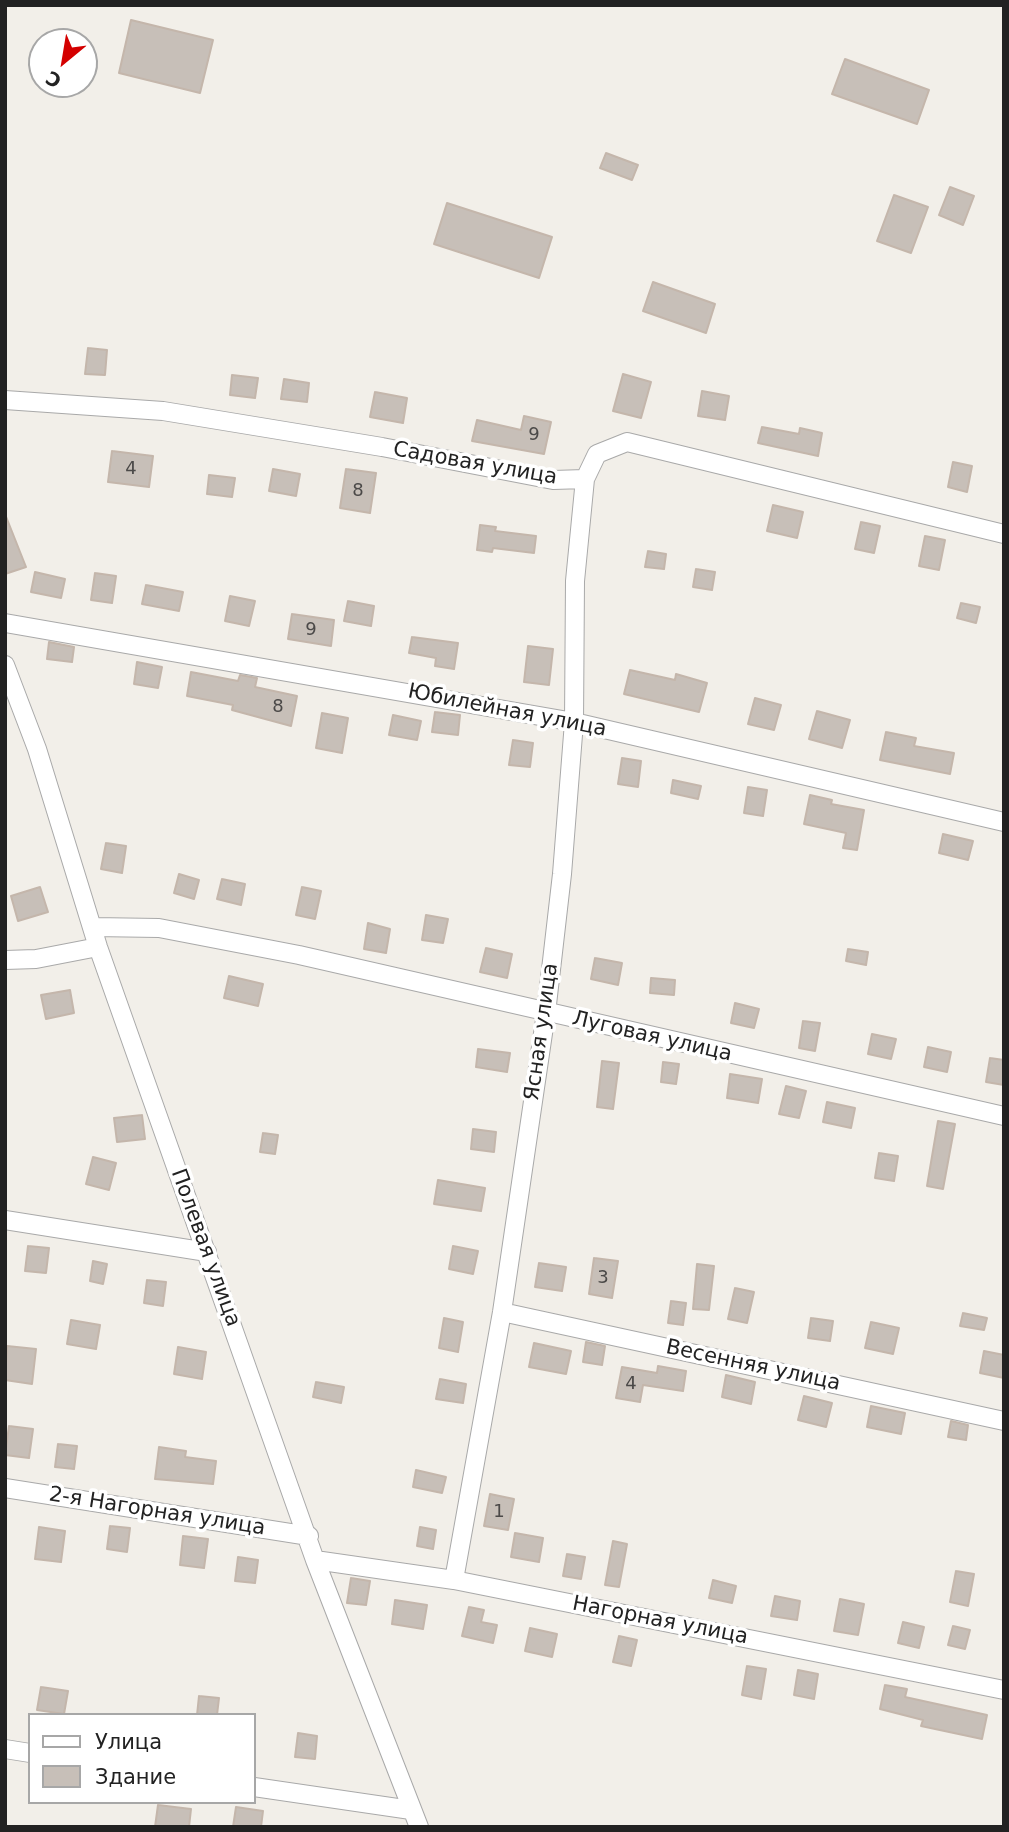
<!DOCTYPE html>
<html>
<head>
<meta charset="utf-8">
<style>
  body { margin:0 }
  #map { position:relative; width:1009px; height:1832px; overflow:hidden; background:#f2efe9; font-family:"DejaVu Sans",sans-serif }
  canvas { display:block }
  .frame { position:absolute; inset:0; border:7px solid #222; pointer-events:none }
  .legend { position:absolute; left:28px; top:1713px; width:228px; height:91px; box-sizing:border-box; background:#fff; border:2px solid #a7a7a7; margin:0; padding:9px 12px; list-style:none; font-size:21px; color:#222 }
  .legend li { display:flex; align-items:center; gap:14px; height:35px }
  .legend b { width:35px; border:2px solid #a7a7a7 }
  .north { position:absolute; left:28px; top:28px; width:70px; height:70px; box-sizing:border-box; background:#fff; border:2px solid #a7a7a7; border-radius:50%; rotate:210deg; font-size:19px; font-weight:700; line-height:28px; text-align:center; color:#222 }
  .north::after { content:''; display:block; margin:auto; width:24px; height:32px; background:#d40000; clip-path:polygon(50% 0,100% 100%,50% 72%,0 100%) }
</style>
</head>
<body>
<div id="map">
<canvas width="1009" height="1832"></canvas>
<div class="frame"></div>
<ul class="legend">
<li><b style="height:9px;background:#fff"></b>Улица</li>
<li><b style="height:19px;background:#c7bfb8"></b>Здание</li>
</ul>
<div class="north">С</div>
</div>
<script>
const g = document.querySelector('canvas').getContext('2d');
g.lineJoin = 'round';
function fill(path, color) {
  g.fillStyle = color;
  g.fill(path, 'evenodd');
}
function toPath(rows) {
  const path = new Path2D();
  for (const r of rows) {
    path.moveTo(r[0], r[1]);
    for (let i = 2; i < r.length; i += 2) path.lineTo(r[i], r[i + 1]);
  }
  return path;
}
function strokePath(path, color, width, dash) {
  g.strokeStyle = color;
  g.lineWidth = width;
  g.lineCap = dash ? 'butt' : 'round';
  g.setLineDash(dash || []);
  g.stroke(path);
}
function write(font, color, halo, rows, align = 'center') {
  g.font = font + ' "DejaVu Sans",sans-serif';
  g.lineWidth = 7;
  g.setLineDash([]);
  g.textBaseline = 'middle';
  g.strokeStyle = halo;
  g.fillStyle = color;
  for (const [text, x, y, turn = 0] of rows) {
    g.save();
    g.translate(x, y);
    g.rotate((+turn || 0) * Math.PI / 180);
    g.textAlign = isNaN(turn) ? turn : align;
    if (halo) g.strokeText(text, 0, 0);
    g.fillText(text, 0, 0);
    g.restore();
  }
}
const building = toPath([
  [131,20,213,40,200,93,119,73,131,20],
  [845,59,929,90,917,124,832,94,845,59],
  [606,153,638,165,632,180,600,168,606,153],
  [950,187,974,196,963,225,939,215,950,187],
  [894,195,928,207,911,253,877,241,894,195],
  [447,203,552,237,539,278,434,244,447,203],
  [653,282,715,304,706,333,643,311,653,282],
  [88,348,107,350,105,375,85,374,88,348],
  [623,374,651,382,641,418,613,411,623,374],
  [232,375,258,378,255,398,230,395,232,375],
  [284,379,309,383,307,402,281,399,284,379],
  [702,391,729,396,725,420,698,416,702,391],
  [375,392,407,398,403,423,370,417,375,392],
  [524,416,551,422,544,454,472,441,477,420,521,430,524,416],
  [762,427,799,434,800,428,822,433,818,456,758,443,762,427],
  [112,451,153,456,149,487,108,482,112,451],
  [953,462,972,466,967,492,948,487,953,462],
  [273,469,300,474,296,496,269,491,273,469],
  [346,469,376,473,370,513,340,508,346,469],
  [209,475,235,478,232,497,207,494,209,475],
  [773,505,803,512,797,538,767,531,773,505],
  [5,514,26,567,5,574,5,514],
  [861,522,880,526,874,553,855,549,861,522],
  [480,525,496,527,495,531,536,536,534,553,493,548,492,552,477,550,480,525],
  [925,536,945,540,939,570,919,566,925,536],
  [648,551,666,554,664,569,645,567,648,551],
  [696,569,715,572,712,590,693,587,696,569],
  [35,572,65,579,61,598,31,592,35,572],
  [95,573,116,576,112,603,91,600,95,573],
  [146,585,183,592,179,611,142,604,146,585],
  [230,596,255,601,249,626,225,621,230,596],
  [348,601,374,606,371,626,344,621,348,601],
  [961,603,980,607,976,623,957,618,961,603],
  [292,614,334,620,331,646,288,639,292,614],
  [412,637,458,643,454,669,435,666,436,658,409,653,412,637],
  [49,642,74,647,72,662,47,659,49,642],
  [528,646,553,649,549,685,524,682,528,646],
  [137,662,162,667,158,688,134,684,137,662],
  [630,670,675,680,676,674,707,683,699,712,624,694,630,670],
  [191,672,238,681,240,675,257,678,255,687,297,696,291,726,232,710,233,705,187,696,191,672],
  [755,698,781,705,774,730,748,724,755,698],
  [817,711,850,720,842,748,809,739,817,711],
  [435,712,460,715,458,735,432,732,435,712],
  [322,713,348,718,342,753,316,748,322,713],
  [393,715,421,721,417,740,389,735,393,715],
  [886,732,916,738,914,746,954,753,950,774,880,760,886,732],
  [513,740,533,743,530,767,509,765,513,740],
  [622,758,641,761,638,787,618,784,622,758],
  [673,780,701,786,698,799,671,793,673,780],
  [748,787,767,790,763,816,744,813,748,787],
  [810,795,832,800,831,804,864,810,857,850,843,848,846,833,804,824,810,795],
  [943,834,973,841,968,860,939,853,943,834],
  [106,843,126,846,122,873,101,869,106,843],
  [179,874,199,880,194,899,174,893,179,874],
  [222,879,245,884,241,905,217,899,222,879],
  [40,887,48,912,18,921,11,896,40,887],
  [302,887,321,891,315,919,296,915,302,887],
  [426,915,448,919,443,943,422,940,426,915],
  [368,923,390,929,386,953,364,949,368,923],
  [486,948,512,954,507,978,480,972,486,948],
  [848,949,868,952,866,965,846,961,848,949],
  [595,958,622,963,618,985,591,979,595,958],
  [229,976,263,984,258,1006,224,998,229,976],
  [651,978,675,980,674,995,650,993,651,978],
  [70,990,74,1013,46,1019,41,995,70,990],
  [735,1003,759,1009,754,1028,731,1023,735,1003],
  [803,1021,820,1023,815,1051,799,1048,803,1021],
  [872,1034,896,1039,891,1059,868,1054,872,1034],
  [928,1047,951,1052,947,1072,924,1067,928,1047],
  [478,1049,510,1053,507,1072,476,1067,478,1049],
  [990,1058,1004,1060,1004,1085,986,1082,990,1058],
  [602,1061,619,1063,613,1109,597,1107,602,1061],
  [663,1062,679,1064,676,1084,661,1082,663,1062],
  [730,1074,762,1079,758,1103,727,1098,730,1074],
  [786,1086,806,1091,799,1118,779,1114,786,1086],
  [827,1102,855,1108,851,1128,823,1122,827,1102],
  [142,1115,145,1139,117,1142,114,1118,142,1115],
  [938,1121,955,1124,943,1189,927,1186,938,1121],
  [473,1129,496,1132,494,1152,471,1149,473,1129],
  [263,1133,278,1135,275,1154,260,1152,263,1133],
  [879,1153,898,1156,894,1181,875,1178,879,1153],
  [93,1157,116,1163,109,1190,86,1184,93,1157],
  [438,1180,485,1188,481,1211,434,1204,438,1180],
  [28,1246,49,1248,46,1273,25,1271,28,1246],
  [453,1246,478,1251,473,1274,449,1269,453,1246],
  [594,1258,618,1261,612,1298,589,1294,594,1258],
  [93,1261,107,1264,103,1284,90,1281,93,1261],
  [539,1263,566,1267,562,1291,535,1287,539,1263],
  [697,1264,714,1266,709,1310,693,1309,697,1264],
  [147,1280,166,1282,163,1306,144,1303,147,1280],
  [735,1288,754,1292,747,1323,728,1319,735,1288],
  [671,1301,686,1303,683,1325,668,1323,671,1301],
  [963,1313,987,1318,984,1330,960,1326,963,1313],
  [444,1318,463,1322,458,1352,439,1348,444,1318],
  [811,1318,833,1321,830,1341,808,1338,811,1318],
  [71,1320,100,1325,96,1349,67,1344,71,1320],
  [871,1322,899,1328,893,1354,865,1348,871,1322],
  [586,1342,605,1346,602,1365,583,1362,586,1342],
  [534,1343,571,1351,566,1374,529,1367,534,1343],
  [7,1346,36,1349,32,1384,5,1380,7,1346],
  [178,1347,206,1352,202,1379,174,1374,178,1347],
  [984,1351,1004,1355,1004,1378,980,1373,984,1351],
  [658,1366,686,1371,683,1391,643,1385,640,1402,616,1398,622,1367,657,1373,658,1366],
  [726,1375,755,1382,751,1404,722,1397,726,1375],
  [440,1379,466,1384,463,1403,436,1399,440,1379],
  [316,1382,344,1387,341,1403,313,1397,316,1382],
  [804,1396,832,1403,826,1427,798,1420,804,1396],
  [871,1406,905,1413,901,1434,867,1427,871,1406],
  [951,1421,968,1425,966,1440,948,1437,951,1421],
  [9,1426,33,1429,29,1458,5,1455,9,1426],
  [58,1444,77,1446,74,1469,55,1467,58,1444],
  [159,1447,186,1451,185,1457,216,1461,213,1484,155,1479,159,1447],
  [416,1470,446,1477,442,1493,413,1487,416,1470],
  [490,1494,514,1499,508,1530,484,1526,490,1494],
  [110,1526,130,1528,127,1552,107,1549,110,1526],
  [39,1527,65,1531,61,1562,35,1559,39,1527],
  [420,1527,436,1530,433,1549,417,1546,420,1527],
  [515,1533,543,1538,539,1562,511,1557,515,1533],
  [183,1536,208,1539,204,1568,180,1565,183,1536],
  [613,1541,627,1544,619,1587,605,1585,613,1541],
  [567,1554,585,1557,581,1579,563,1576,567,1554],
  [238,1557,258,1560,255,1583,235,1581,238,1557],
  [956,1571,974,1574,968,1606,950,1602,956,1571],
  [351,1578,370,1581,366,1605,347,1603,351,1578],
  [713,1580,736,1586,732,1603,709,1598,713,1580],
  [775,1596,800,1601,797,1620,771,1616,775,1596],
  [840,1599,864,1604,858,1635,834,1631,840,1599],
  [395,1600,427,1605,423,1629,392,1624,395,1600],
  [469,1607,484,1610,481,1622,497,1625,493,1643,462,1636,469,1607],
  [903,1622,924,1627,919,1648,898,1643,903,1622],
  [953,1626,970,1630,965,1649,948,1645,953,1626],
  [530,1628,557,1634,552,1657,525,1651,530,1628],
  [619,1636,637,1640,631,1666,613,1662,619,1636],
  [747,1666,766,1669,761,1699,742,1695,747,1666],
  [798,1670,818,1674,814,1699,794,1695,798,1670],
  [885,1685,907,1689,905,1697,987,1715,982,1739,921,1726,923,1720,880,1709,885,1685],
  [41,1687,68,1691,64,1714,37,1710,41,1687],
  [199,1696,219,1698,217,1715,197,1715,199,1696],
  [298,1733,317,1736,315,1759,295,1757,298,1733],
  [158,1805,191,1809,189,1827,155,1827,158,1805],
  [236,1807,263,1811,261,1827,233,1827,236,1807]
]);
fill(building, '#c7bfb8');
strokePath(building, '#c4b6ab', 2);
const minor = toPath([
  [5,400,163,411,382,447,553,480,585,479,597,454,627,442,1004,534],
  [5,623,574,722,1004,822],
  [5,665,37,749,98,947,315,1560,419,1827],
  [93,927,159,928,299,955,1004,1116],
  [5,960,36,959,98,947],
  [5,1220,207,1252],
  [502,1312,1004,1421],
  [5,1488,309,1536],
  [315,1560,454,1580,1004,1690],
  [454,1580,502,1312,546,1013,562,874,574,722,575,581,585,479],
  [5,1749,30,1753],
  [254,1787,411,1810]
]);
strokePath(minor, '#a9a9a9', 20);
strokePath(minor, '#fff', 18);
write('18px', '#4b4948', null, [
  ["9",534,435],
  ["4",131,469],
  ["8",358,491],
  ["9",311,630],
  ["8",278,707],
  ["3",603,1278],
  ["4",631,1384],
  ["1",499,1512]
]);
write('21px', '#222', '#fff', [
  ["Садовая улица",475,464,10],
  ["Юбилейная улица",507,711,11],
  ["Ясная улица",542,1032,-82],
  ["Луговая улица",652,1037,13],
  ["Полевая улица",205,1248,70],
  ["Весенняя улица",753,1366,12],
  ["2-я Нагорная улица",157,1512,9],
  ["Нагорная улица",660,1621,11]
]);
</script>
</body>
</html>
